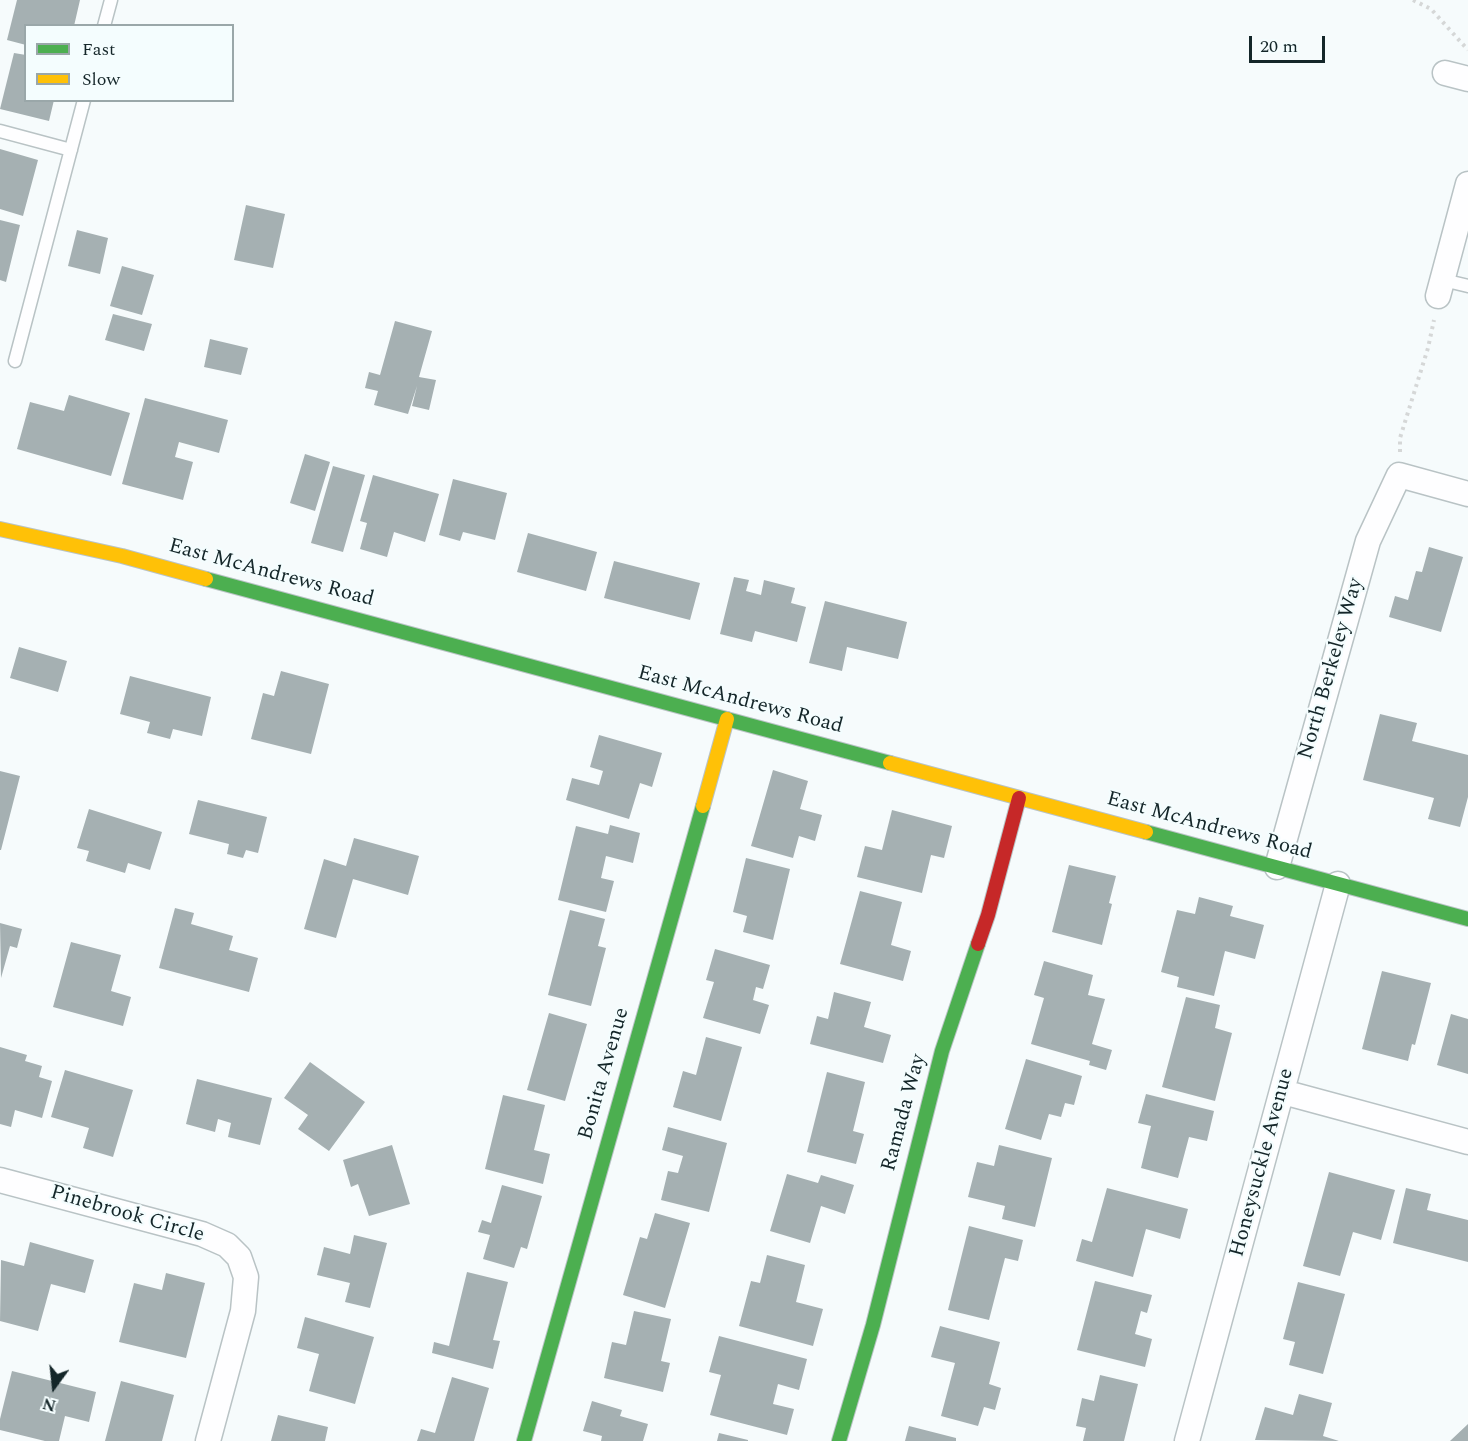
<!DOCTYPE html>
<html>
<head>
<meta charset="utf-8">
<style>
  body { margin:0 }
  #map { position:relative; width:1468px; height:1441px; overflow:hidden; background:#f6fbfc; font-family:Spectral,serif }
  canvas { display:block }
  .legend { position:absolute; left:24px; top:24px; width:210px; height:78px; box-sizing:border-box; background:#f4fdfe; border:2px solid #9aa7a9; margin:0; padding:8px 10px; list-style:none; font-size:18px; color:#142629 }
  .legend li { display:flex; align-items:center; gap:12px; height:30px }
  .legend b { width:30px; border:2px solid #9aa7a9 }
  .north { position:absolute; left:24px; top:1357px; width:60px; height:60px; -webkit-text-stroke:4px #f4fdfe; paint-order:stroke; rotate:195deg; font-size:16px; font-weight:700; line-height:24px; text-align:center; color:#142629 }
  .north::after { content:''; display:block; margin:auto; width:21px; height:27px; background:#142629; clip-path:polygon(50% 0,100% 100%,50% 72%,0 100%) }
  .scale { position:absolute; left:1249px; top:36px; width:76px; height:27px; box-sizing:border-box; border:3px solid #142629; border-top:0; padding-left:8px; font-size:18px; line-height:21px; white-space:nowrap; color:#142629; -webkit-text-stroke:4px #f4fdfe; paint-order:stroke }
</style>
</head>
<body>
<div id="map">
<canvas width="1468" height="1441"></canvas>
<ul class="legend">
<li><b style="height:8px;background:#4caf50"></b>Fast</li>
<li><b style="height:8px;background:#ffc107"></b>Slow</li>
</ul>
<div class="north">N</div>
<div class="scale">20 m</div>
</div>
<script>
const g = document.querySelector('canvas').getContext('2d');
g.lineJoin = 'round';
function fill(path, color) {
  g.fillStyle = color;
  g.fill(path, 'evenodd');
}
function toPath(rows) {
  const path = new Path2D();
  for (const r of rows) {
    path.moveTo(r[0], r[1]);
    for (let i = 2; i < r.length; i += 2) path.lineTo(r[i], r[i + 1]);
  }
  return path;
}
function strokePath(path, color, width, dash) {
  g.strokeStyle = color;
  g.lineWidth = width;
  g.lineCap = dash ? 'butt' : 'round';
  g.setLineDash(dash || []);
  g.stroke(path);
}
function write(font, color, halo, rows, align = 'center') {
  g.font = font + ' Spectral,serif';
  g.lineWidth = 4.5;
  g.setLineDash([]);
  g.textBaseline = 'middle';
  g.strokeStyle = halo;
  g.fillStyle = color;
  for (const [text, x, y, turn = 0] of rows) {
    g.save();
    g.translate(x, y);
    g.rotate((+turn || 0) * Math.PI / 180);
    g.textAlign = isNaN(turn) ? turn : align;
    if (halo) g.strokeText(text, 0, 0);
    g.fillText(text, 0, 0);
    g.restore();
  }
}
fill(toPath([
  [17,0,80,0,74,26,26,26,26,45,7,40],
  [14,53,26,55,26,100,54,100,49,121,0,109],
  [0,149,38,160,23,216,0,209],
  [246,205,285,214,273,268,234,260],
  [0,220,20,225,6,282,0,280],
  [77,230,108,238,100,274,68,266],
  [122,266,154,275,142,315,110,306],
  [113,314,152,324,144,351,105,340],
  [395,321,432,331,419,377,436,380,429,410,412,406,417,386,408,414,374,405,378,391,365,388,369,372,380,375],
  [210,339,248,348,241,375,204,367],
  [69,395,130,413,111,476,17,449,30,402,64,411],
  [145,398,228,420,219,453,179,442,175,457,193,462,183,500,122,484],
  [305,454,330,462,315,511,290,503],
  [333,466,365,475,343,552,311,543],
  [373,475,439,494,425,542,394,532,387,557,360,549,367,523,360,521],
  [453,479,507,493,495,540,463,532,460,541,439,535],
  [528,533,597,552,586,591,517,572],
  [1429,547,1463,557,1441,632,1389,617,1395,596,1408,600,1416,571,1422,572],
  [614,561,700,583,690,620,604,598],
  [734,577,749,580,746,591,761,595,764,580,795,588,791,603,806,607,797,642,755,631,752,642,720,634],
  [825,601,907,622,898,659,847,647,842,671,809,663],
  [19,647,67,661,58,692,10,678],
  [281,671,329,684,311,754,251,739,263,693,274,696],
  [130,676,211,697,202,736,173,729,170,739,147,733,150,722,120,714],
  [1380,714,1417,723,1412,741,1468,755,1468,797,1460,827,1428,819,1434,798,1363,780],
  [599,735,662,753,652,787,640,783,629,819,566,800,572,778,599,785,603,771,590,767],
  [773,770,808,781,800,809,822,815,815,841,799,836,793,858,751,846],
  [0,771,20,776,1,850,0,850],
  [198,800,267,817,258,853,246,850,243,858,227,854,229,844,189,834],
  [89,809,162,832,150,870,128,863,125,873,86,861,89,851,77,848],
  [892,810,952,826,944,858,931,855,922,893,857,877,865,846,882,850],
  [610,825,640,833,633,863,606,856,601,878,614,881,606,912,558,900,576,826,608,834],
  [354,838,419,856,408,895,353,879,336,938,304,929,324,859,346,866],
  [746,858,790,869,773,940,743,932,747,916,733,912],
  [1069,865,1116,876,1109,903,1112,904,1102,945,1052,932],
  [860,891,902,902,891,945,911,951,903,981,840,964],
  [1199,897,1233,906,1230,916,1264,925,1255,959,1225,951,1214,996,1177,987,1179,977,1161,972,1177,910,1195,914],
  [175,908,194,913,191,924,233,936,229,950,258,958,249,992,159,968],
  [570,910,605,919,598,946,606,948,591,1006,548,995],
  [0,923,22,929,17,948,10,946,1,978],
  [71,942,121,955,111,991,131,997,123,1026,53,1007],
  [715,949,770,965,763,989,756,987,753,1000,769,1005,760,1034,703,1018,714,982,706,980],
  [1044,961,1093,975,1088,995,1105,999,1092,1044,1112,1050,1106,1070,1089,1065,1090,1061,1031,1044,1044,998,1034,995],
  [1382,971,1431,983,1415,1045,1412,1044,1408,1061,1362,1049],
  [834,992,871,1002,864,1027,891,1035,883,1063,810,1044,817,1016,828,1019],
  [1186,997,1220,1005,1215,1028,1232,1033,1215,1101,1162,1087],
  [549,1013,587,1024,565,1101,527,1090],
  [1451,1014,1468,1019,1468,1074,1437,1065],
  [706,1037,742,1047,721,1121,673,1107,683,1071,696,1075],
  [0,1047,27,1055,25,1061,42,1066,39,1077,52,1081,42,1118,15,1110,11,1127,0,1124],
  [1026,1059,1082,1076,1074,1105,1065,1103,1061,1117,1049,1114,1041,1140,1005,1129],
  [310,1062,365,1102,329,1151,298,1129,308,1115,284,1098],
  [65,1070,133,1090,113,1157,83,1148,89,1128,51,1117],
  [827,1072,865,1082,853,1131,864,1134,856,1164,807,1152],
  [197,1079,272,1098,260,1145,228,1137,231,1123,218,1119,215,1132,186,1124],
  [1146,1094,1214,1111,1207,1141,1189,1137,1178,1178,1141,1168,1151,1126,1138,1123],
  [503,1095,545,1105,534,1150,550,1154,543,1184,485,1169],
  [668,1127,727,1143,709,1212,661,1200,668,1171,678,1173,683,1156,662,1150],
  [392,1145,410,1204,369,1216,358,1184,351,1187,343,1160],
  [999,1145,1052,1158,1035,1227,1002,1219,1005,1206,968,1197,977,1162,994,1166],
  [1329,1172,1395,1190,1381,1240,1353,1232,1340,1276,1303,1266],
  [787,1174,818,1183,821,1175,854,1185,845,1214,821,1206,810,1243,770,1231],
  [502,1185,542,1196,527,1249,521,1247,514,1268,483,1259,490,1235,478,1232,482,1220,491,1223],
  [1107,1188,1188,1209,1180,1239,1146,1229,1133,1277,1076,1261,1082,1239,1092,1242],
  [1406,1188,1431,1194,1427,1210,1468,1220,1468,1262,1393,1243],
  [655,1213,690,1223,665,1308,623,1295,640,1237,647,1239],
  [969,1226,1023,1240,1018,1261,1005,1258,989,1320,948,1310],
  [354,1235,387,1243,370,1308,345,1302,350,1283,317,1275,324,1247,350,1254],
  [30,1242,94,1260,85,1293,51,1284,38,1331,0,1321,1,1260,24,1266],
  [767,1255,805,1265,796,1302,823,1309,813,1346,739,1326,751,1281,760,1283],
  [467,1272,508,1282,493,1340,500,1341,493,1369,432,1353,434,1342,449,1346],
  [166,1273,205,1283,186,1358,119,1342,134,1283,162,1290],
  [1095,1281,1152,1295,1147,1313,1141,1311,1135,1334,1152,1339,1145,1367,1077,1350],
  [1298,1282,1345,1294,1323,1374,1289,1365,1295,1342,1283,1339],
  [634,1311,671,1319,661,1361,670,1363,663,1392,604,1378,612,1342,626,1345],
  [305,1317,374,1337,355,1404,309,1391,319,1354,297,1348],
  [940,1326,1000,1342,989,1384,1001,1388,995,1410,984,1407,978,1426,941,1416,955,1363,931,1357],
  [719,1336,807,1359,799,1390,778,1384,773,1404,794,1409,787,1435,710,1415,721,1375,709,1372],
  [12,1371,96,1392,89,1422,65,1416,59,1441,45,1441,0,1430,0,1419],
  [1100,1375,1138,1384,1124,1441,1083,1441,1086,1428,1076,1426,1082,1398,1094,1401],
  [452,1377,489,1388,474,1441,417,1441,421,1429,435,1433],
  [121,1381,174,1395,162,1441,105,1441],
  [1299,1394,1332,1403,1323,1436,1339,1441,1255,1440,1265,1407,1293,1415],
  [592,1401,622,1410,620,1416,648,1424,643,1441,601,1441,602,1436,583,1431],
  [278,1415,328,1427,325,1441,271,1441],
  [1468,1424,1468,1441,1450,1441],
  [909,1426,956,1438,956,1441,905,1441],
  [719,1433,748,1440,748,1441,717,1441]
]), '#a5b0b2');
const lane = toPath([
  [104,26,111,0],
  [0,131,71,150],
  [1443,280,1468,286],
  [15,361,84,100]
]);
const street = toPath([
  [1445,73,1468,79],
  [1438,296,1468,184],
  [1277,867,1368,541,1399,475,1468,494],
  [1283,1092,1468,1142],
  [0,1180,202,1234,227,1245,239,1257,246,1277,243,1311,208,1441],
  [1187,1441,1338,884]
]);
const fast = toPath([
  [206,579,890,763],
  [1146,832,1468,919],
  [524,1441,703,806],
  [839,1441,873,1325,942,1051,978,944]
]);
const slow = toPath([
  [0,529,122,556,206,579],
  [890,763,1146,832],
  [703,806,727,719]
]);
const jam = toPath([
  [978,944,988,915,1019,798]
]);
strokePath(lane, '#b9c3c5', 15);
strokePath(street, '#b9c3c5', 27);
strokePath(fast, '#b9c3c5', 16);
strokePath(slow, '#b9c3c5', 16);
strokePath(jam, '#b9c3c5', 16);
strokePath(toPath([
  [1413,0,1431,9,1468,50],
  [1400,452,1400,438,1428,348,1434,320]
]), '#d5d7d7', 4, [3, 4.5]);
strokePath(lane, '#fefeff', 12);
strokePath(street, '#fefeff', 24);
strokePath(fast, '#4caf50', 14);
strokePath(slow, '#ffc107', 14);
strokePath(jam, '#c62828', 14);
write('21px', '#142629', '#f4fdfe', [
  ["East McAndrews Road",271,574,15],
  ["North Berkeley Way",1332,669,-74],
  ["East McAndrews Road",740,701,15],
  ["East McAndrews Road",1209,827,15],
  ["Bonita Avenue",605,1074,-74],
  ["Ramada Way",905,1113,-75],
  ["Honeysuckle Avenue",1263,1163,-75],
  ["Pinebrook Circle",127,1215,16]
]);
</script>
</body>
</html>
